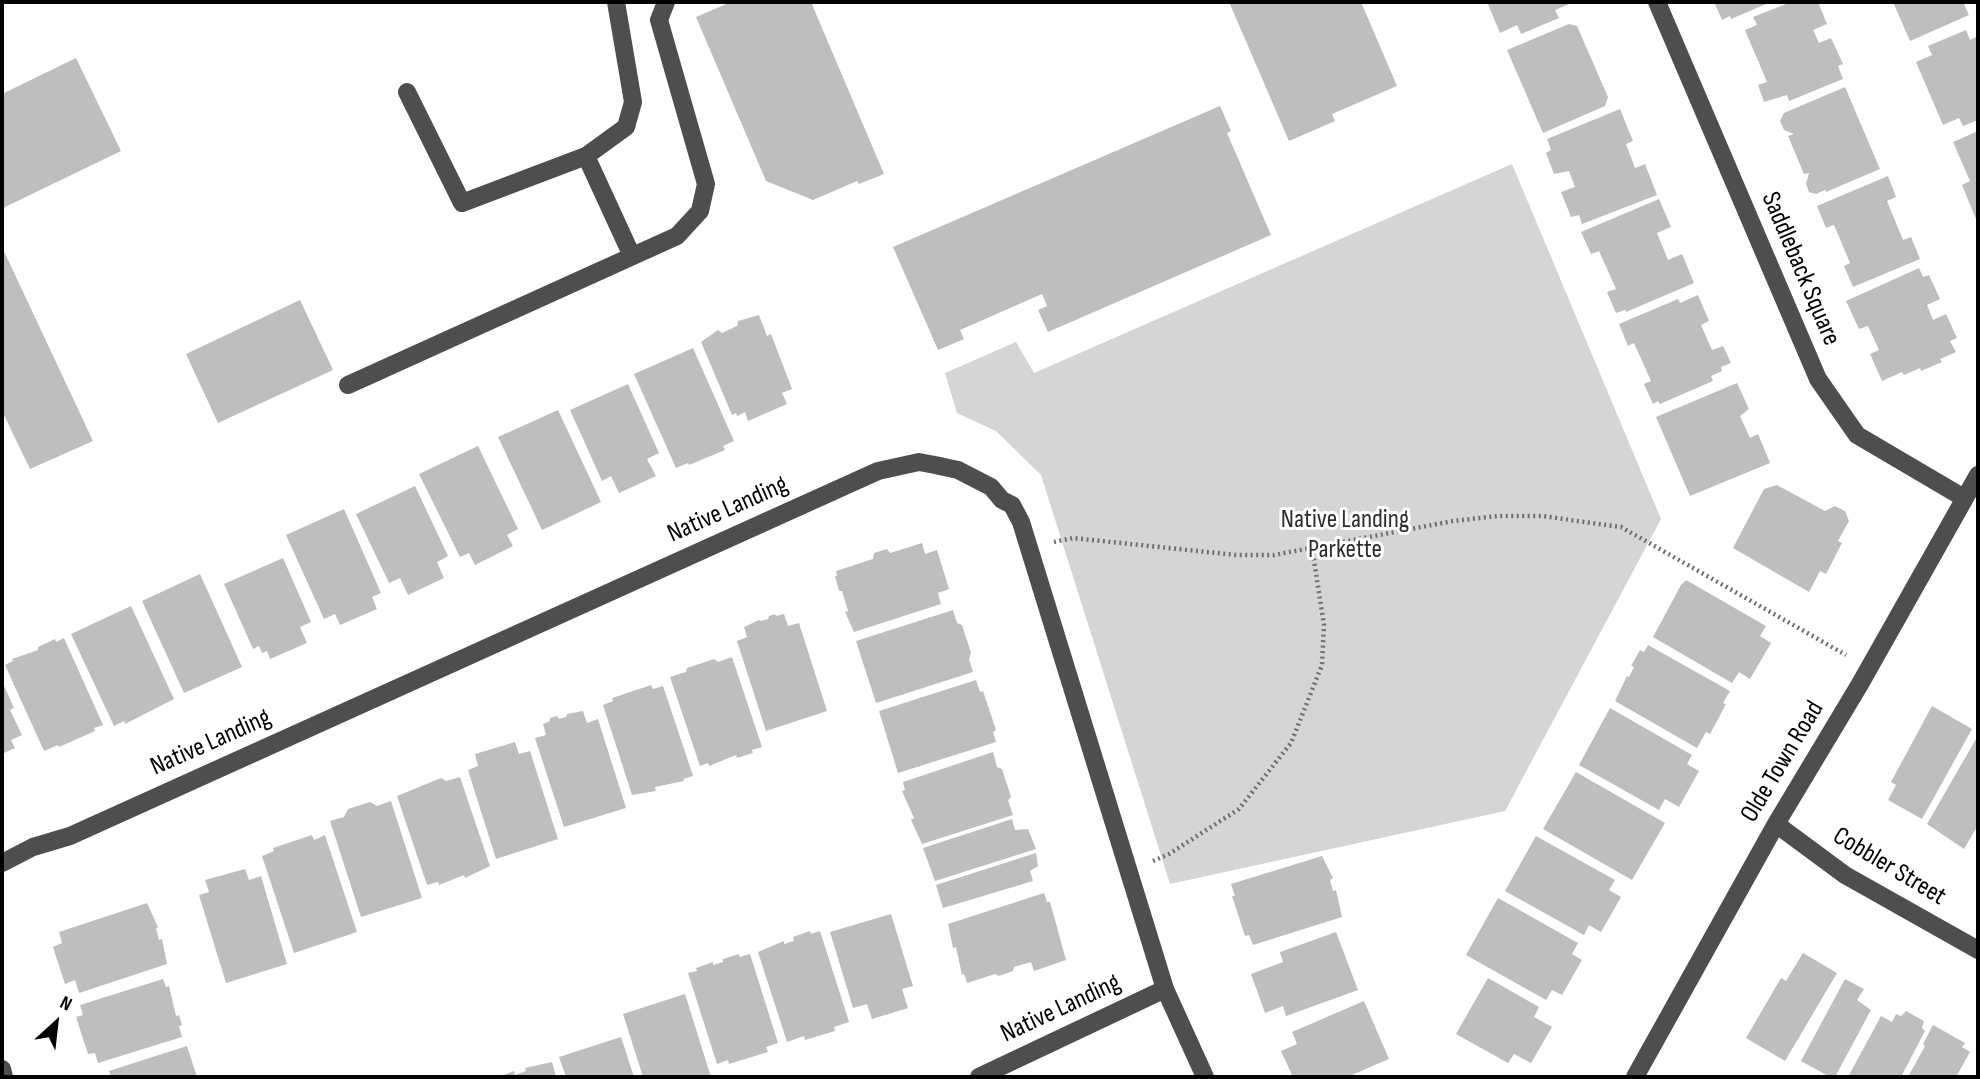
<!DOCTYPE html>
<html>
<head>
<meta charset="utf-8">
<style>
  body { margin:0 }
  #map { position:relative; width:1980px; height:1079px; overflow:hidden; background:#fff; font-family:"Sofia Sans Condensed",sans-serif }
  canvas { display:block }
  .frame { position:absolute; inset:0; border:4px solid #000; pointer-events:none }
  .north { position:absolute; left:21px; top:988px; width:70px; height:70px; -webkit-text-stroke:5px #fff; paint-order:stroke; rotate:27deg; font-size:19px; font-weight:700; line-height:28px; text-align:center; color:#000 }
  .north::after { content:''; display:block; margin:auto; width:24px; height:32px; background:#000; clip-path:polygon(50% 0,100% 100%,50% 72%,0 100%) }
</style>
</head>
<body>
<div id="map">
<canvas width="1980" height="1079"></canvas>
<div class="frame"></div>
<div class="north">N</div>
</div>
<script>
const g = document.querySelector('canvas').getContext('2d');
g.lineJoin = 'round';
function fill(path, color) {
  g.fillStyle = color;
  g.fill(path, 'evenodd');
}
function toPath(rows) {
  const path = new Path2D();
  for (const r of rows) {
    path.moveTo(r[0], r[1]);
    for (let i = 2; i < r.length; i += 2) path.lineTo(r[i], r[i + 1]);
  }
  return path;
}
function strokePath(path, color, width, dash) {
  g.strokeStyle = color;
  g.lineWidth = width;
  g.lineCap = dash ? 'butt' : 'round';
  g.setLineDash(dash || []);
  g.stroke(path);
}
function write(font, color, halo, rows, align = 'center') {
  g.font = font + ' "Sofia Sans Condensed",sans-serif';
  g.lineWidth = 6;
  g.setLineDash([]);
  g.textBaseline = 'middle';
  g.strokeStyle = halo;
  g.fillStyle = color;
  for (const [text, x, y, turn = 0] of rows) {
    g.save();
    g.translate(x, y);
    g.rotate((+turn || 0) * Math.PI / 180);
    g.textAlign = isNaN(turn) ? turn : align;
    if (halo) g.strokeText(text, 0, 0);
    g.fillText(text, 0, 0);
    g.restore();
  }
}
fill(toPath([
  [1512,164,1661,519,1505,811,1170,884,1041,475,996,431,957,413,945,373,1016,342,1034,373]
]), '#d5d5d5');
fill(toPath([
  [731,2,811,2,884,174,859,184,857,181,813,200,766,181,696,17],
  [1229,2,1361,2,1397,86,1332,114,1335,121,1289,141],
  [1487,2,1574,2,1555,10,1559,18,1521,34,1517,25,1500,33],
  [1714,2,1771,2,1731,19,1730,16,1722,20],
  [1791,2,1818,2,1827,24,1813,30,1819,43,1831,38,1843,64,1838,66,1843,79,1789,101,1787,95,1764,102,1758,85,1767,82,1745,30,1757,25,1753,17],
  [1893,2,1963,2,1969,15,1910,41],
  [1569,24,1577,26,1608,97,1605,106,1543,133,1507,50],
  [1966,30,1970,40,1978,36,1978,120,1963,126,1959,118,1943,125,1916,62,1932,55,1928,46],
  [76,58,121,151,5,207,2,213,2,94],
  [1845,87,1880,169,1826,192,1825,190,1816,194,1809,192,1806,184,1809,173,1804,174,1788,136,1794,134,1784,130,1780,121,1784,113],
  [1220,106,1231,131,1227,133,1271,235,1048,332,1038,310,1047,306,1042,294,960,330,964,339,938,350,893,247],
  [1620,109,1633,141,1626,144,1635,168,1645,164,1657,195,1582,224,1579,215,1571,217,1561,192,1575,187,1569,171,1554,174,1546,153,1551,150,1547,139],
  [1978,131,1978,224,1962,185,1970,181,1953,142],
  [1888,176,1896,197,1887,201,1903,240,1911,237,1920,259,1853,287,1844,266,1850,263,1834,225,1826,228,1817,206],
  [1659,199,1671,227,1657,233,1668,260,1682,254,1694,283,1626,312,1625,310,1616,313,1607,292,1616,289,1599,251,1591,254,1581,232],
  [2,247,93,441,30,469,2,411],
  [1919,268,1923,277,1929,275,1940,299,1927,305,1933,320,1946,314,1957,338,1950,341,1956,352,1940,359,1942,362,1921,371,1920,368,1904,375,1902,372,1882,381,1870,354,1879,350,1868,326,1859,329,1846,301],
  [1698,295,1709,321,1701,325,1712,350,1723,346,1731,363,1721,367,1722,371,1711,376,1713,381,1660,404,1658,401,1653,404,1644,384,1651,381,1634,343,1628,346,1619,324,1678,299,1680,303],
  [300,300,333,370,218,423,186,354],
  [759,315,767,336,771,334,792,389,782,393,787,404,748,421,745,412,737,416,736,413,732,415,701,342,718,330,722,333,737,326,738,321],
  [693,348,734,441,723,446,725,450,689,465,688,463,676,468,634,374],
  [1737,383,1749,409,1740,416,1750,438,1758,434,1770,463,1690,496,1656,417],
  [628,384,659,453,647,459,656,476,619,493,611,476,602,481,570,410],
  [558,410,601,502,542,530,498,437],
  [478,446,518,529,507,535,513,546,475,565,469,553,460,557,419,474],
  [1777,485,1825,511,1835,506,1845,511,1849,521,1838,541,1842,543,1826,574,1820,571,1809,592,1733,548,1764,489],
  [415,486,448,556,437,562,444,578,408,595,400,578,389,583,356,514],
  [344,509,381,593,372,597,377,609,340,625,335,614,324,619,286,535],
  [922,543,925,554,937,550,949,589,938,593,941,604,854,632,845,612,848,611,842,591,839,591,835,576,837,576,836,571,873,559,874,553,887,549,890,553],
  [283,558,311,622,300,627,307,643,270,659,267,651,262,653,259,646,253,649,224,584],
  [200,574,242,667,184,693,142,601],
  [1686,580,1766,626,1760,636,1771,643,1750,679,1739,672,1732,683,1653,637,1681,585],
  [131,606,174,699,125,724,124,721,114,726,71,634],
  [953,610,957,623,962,625,971,653,969,659,973,672,876,703,856,641],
  [775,614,776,616,784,614,788,626,799,623,827,711,766,731,737,641,747,637,744,627,759,620,761,621,768,619,769,616],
  [64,638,103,725,94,728,95,731,59,747,58,745,44,751,5,665,13,661,12,659,38,650,38,647,55,639,56,642],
  [1648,645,1730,691,1723,703,1726,704,1710,734,1706,732,1697,748,1615,701,1627,676,1629,677,1634,667,1631,666,1640,650,1644,652],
  [732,657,762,747,752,750,753,753,737,758,736,755,709,766,708,763,700,766,670,677,686,672,687,668,714,659,718,662],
  [976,680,980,692,983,691,996,730,993,732,996,742,898,773,879,711],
  [2,681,14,708,10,710,22,735,11,740,15,748,2,754],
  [651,685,653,689,663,686,693,776,683,779,684,781,655,787,656,791,632,795,603,705,613,701,612,698],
  [1932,706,1972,729,1922,819,1888,800,1896,785,1891,782],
  [1610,708,1692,755,1687,764,1699,771,1679,807,1665,799,1659,810,1579,765],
  [583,711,587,723,598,719,626,808,564,827,535,738,546,735,543,724,550,721,550,718,557,716,559,719,566,717,567,714],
  [1976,739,1978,741,1978,825,1964,849,1927,824],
  [515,742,519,754,530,751,558,839,496,859,468,770,478,766,475,754],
  [993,752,997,767,1002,769,1011,797,1008,800,1013,815,922,844,911,820,914,818,902,791,905,790,903,782],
  [1576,772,1665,823,1632,880,1543,829],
  [460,777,490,866,465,878,464,875,439,885,438,882,427,885,397,796,441,778,446,781],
  [391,801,422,898,361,917,330,821,344,817,348,809,370,802,377,806],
  [1012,819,1015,830,1028,829,1036,849,935,881,923,848],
  [312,835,314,840,325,835,357,932,294,953,262,856,274,851,273,848],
  [1536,836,1615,880,1609,890,1621,897,1601,932,1589,925,1584,935,1505,891],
  [1036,853,1038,866,1030,871,1033,881,943,908,936,885],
  [1322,856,1333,878,1330,880,1333,891,1336,890,1342,917,1253,945,1249,935,1245,936,1232,896,1235,896,1231,884],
  [245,869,249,880,261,876,287,964,226,983,199,895,209,892,205,880],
  [1044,893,1047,902,1050,902,1066,960,1034,971,1031,962,1014,967,1013,971,999,976,995,974,967,983,964,974,962,975,956,947,953,948,948,924],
  [1498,898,1578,943,1572,954,1582,960,1562,995,1552,990,1546,1000,1466,955],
  [147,903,158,927,156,928,159,940,162,939,167,964,79,993,75,980,65,984,53,947,62,943,59,932],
  [891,914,913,986,902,989,908,1008,872,1019,867,1004,853,1008,830,932],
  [810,931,811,934,820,931,849,1022,834,1027,835,1031,805,1040,804,1036,787,1042,758,952,784,941,784,944,794,941,793,937],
  [1336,932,1358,990,1286,1016,1283,1006,1265,1013,1251,974,1283,962,1280,952],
  [1803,953,1837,973,1785,1061,1746,1038,1781,978,1786,981],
  [739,954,740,957,750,954,778,1043,766,1047,768,1052,729,1064,728,1060,717,1064,688,973,697,971,696,968,713,962,713,965,723,962,723,959],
  [1488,978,1539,1007,1534,1017,1552,1027,1531,1063,1514,1054,1508,1063,1456,1034],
  [163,979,166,987,169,986,176,1016,179,1015,182,1025,179,1026,182,1037,98,1063,95,1053,88,1054,76,1017,83,1015,80,1005],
  [1845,979,1864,989,1857,1000,1871,1010,1835,1077,1830,1077,1801,1061],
  [685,994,711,1077,643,1077,623,1014],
  [1364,1001,1389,1059,1347,1077,1293,1077,1281,1051,1297,1044,1292,1032],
  [1906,1011,1924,1021,1922,1028,1925,1031,1901,1077,1848,1077,1881,1016,1892,1022,1896,1014,1901,1016],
  [1933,1025,1965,1043,1962,1047,1970,1052,1956,1077,1908,1077,1925,1046,1923,1044],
  [621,1037,634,1077,566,1077,559,1057],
  [187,1046,197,1077,111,1077,109,1071],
  [552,1062,556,1077,498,1077,514,1071,515,1075,526,1071,525,1068]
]), '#bebebe');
strokePath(toPath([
  [1054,542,1073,538,1236,555,1274,555,1453,521,1498,516,1542,516,1592,523,1621,527,1846,655],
  [1153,861,1169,854,1239,809,1291,743,1322,665,1324,625,1312,548]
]), '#707070', 4.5, [2, 3.5]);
strokePath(toPath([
  [1657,2,1818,379,1857,435,1964,498],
  [407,92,462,203,586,156,626,127,633,102,616,2],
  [586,156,632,256],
  [348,385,677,236,700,211,706,184,659,20,666,2],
  [1776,824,1845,875,1978,950],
  [2,863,33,847,70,836,878,471,919,462,935,465,958,470,991,487,1002,500,1012,505,1021,522,1165,989,1205,1077],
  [2,1069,4,1077],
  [979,1077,1165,989],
  [1635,1077,1776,824,1860,684,1978,475]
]), '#4e4e4e', 18);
write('26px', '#000', '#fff', [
  ["Saddleback Square",1800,269,67],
  ["Native Landing",728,510,-24],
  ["Native Landing",211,743,-24],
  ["Olde Town Road",1783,762,-59],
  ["Cobbler Street",1889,867,31],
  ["Native Landing",1061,1009,-25]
]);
write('26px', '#2c2c2c', '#fff', [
  ["Native Landing",1345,520],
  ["Parkette",1345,550]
]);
</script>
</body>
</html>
